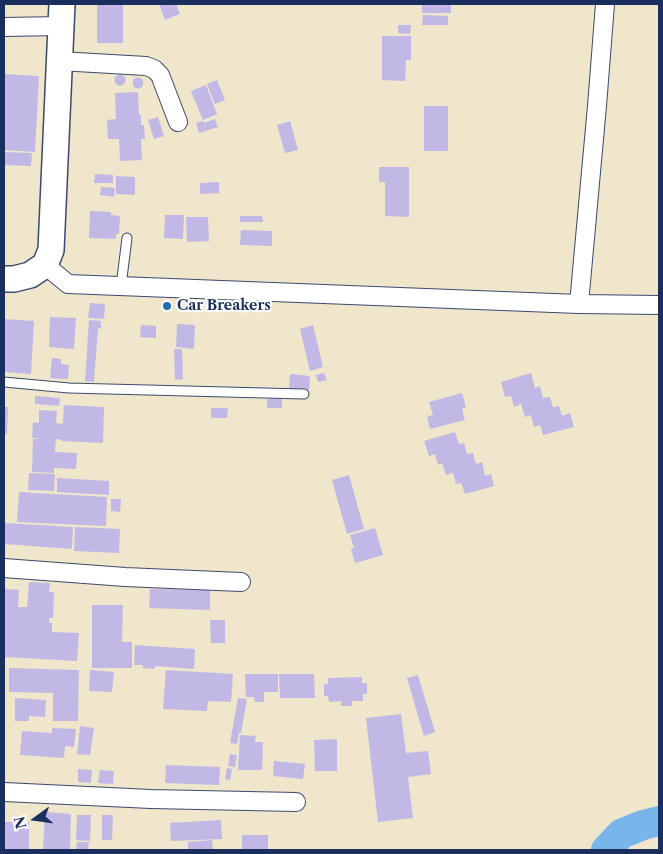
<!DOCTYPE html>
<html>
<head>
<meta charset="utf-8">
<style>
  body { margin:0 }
  #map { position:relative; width:663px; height:854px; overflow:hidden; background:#efe6cb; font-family:"Libre Caslon Text",serif }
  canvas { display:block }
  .frame { position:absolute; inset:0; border:5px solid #1b2f5e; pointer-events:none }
  .north { position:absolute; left:10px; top:794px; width:50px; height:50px; -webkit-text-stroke:4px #fff; paint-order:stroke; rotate:256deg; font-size:14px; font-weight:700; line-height:20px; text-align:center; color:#1b2f5e }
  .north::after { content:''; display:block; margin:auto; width:18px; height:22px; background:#1b2f5e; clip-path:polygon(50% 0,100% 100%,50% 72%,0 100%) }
</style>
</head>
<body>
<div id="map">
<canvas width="663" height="854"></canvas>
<div class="frame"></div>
<div class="north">N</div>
</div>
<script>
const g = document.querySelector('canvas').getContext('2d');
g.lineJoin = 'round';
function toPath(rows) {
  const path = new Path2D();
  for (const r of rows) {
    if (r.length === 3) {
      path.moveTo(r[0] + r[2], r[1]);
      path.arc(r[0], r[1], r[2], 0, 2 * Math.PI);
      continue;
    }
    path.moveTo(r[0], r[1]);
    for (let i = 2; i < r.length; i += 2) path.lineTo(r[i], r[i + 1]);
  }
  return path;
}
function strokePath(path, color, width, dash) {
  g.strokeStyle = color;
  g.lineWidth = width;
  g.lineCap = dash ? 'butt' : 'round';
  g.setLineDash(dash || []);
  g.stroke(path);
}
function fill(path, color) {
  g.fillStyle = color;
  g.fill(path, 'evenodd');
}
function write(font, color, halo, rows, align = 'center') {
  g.font = font + ' "Libre Caslon Text",serif';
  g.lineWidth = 4.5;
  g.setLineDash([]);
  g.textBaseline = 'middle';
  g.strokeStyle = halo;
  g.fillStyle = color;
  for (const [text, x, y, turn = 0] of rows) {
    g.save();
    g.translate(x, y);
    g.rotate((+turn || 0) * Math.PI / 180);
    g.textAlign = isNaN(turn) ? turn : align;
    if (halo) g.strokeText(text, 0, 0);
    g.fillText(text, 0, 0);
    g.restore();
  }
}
strokePath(toPath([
  [606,850,621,834,643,825,659,821]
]), '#78b5ea', 30);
fill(toPath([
  [97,4,123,4,123,43,97,43],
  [159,4,176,4,180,14,165,20],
  [422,4,451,4,451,13,422,13],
  [423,15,448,16,448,25,422,25],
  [398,25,411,25,410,34,398,33],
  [382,36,411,36,411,60,406,60,405,81,382,80],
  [4,74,39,76,35,152,4,150],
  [120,80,5.5],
  [138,83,5.5],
  [217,80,225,100,215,104,207,84],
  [206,85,217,114,203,120,191,91],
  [138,92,139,115,141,115,141,125,144,125,145,139,141,139,142,160,120,161,119,139,108,139,107,120,116,119,115,93],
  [424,106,448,106,448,151,424,151],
  [158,117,164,136,154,139,148,120],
  [215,119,218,127,199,133,196,123,203,121,204,123],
  [290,121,298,150,285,153,277,125],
  [4,152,32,153,31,166,4,165],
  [379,167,409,167,409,217,385,216,385,182,379,182],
  [95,174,113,175,113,183,94,183],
  [116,176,135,177,135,195,116,194],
  [219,182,219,193,200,194,200,183],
  [101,187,115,188,114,197,100,195],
  [90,211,111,212,111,215,120,216,119,234,116,234,116,239,89,238],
  [165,215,184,215,183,239,164,238],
  [240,216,262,216,263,222,240,222],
  [186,217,208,217,209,241,187,242],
  [241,230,272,231,272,246,240,245],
  [90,303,105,304,104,319,88,318],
  [50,317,76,318,74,349,49,347],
  [4,319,34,321,31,374,4,372],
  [89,320,101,321,101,329,98,328,94,382,85,381],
  [177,324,195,325,194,349,176,347],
  [141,325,156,326,156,338,140,337],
  [313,325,323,367,310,371,300,329],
  [174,349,182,349,183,379,175,380],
  [52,358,61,359,61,364,69,365,68,379,50,378],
  [324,373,327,380,318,382,316,375],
  [531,373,535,388,540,386,543,398,550,397,553,407,559,406,562,416,570,413,574,427,543,435,540,425,534,427,531,415,525,417,521,404,514,407,511,396,505,397,501,382],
  [290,374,310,376,309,390,289,388],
  [462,393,466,407,462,409,465,420,430,429,427,417,433,415,429,402],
  [35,396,60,398,59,406,35,404],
  [282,398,282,408,267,408,267,399],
  [64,405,104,407,103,443,62,441,62,440,56,439,55,452,77,453,76,469,54,468,54,473,32,472,33,439,42,439,32,438,33,422,39,423,39,410,57,411,56,423,63,424],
  [4,407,8,407,7,434,4,433],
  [211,408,228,408,227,418,211,418],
  [455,432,459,444,464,443,467,454,473,453,476,464,482,462,485,476,491,474,494,486,465,494,461,483,456,484,453,473,446,475,442,463,438,465,435,454,429,456,424,441],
  [29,473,55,474,54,491,28,490],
  [349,475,364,529,347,534,332,480],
  [57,478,109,481,109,495,57,492],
  [19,492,107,497,106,526,17,522],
  [111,499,121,499,120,512,111,511],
  [4,523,73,527,72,549,4,544],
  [75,527,120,529,119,553,74,551],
  [375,528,383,555,355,563,351,549,354,548,350,535],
  [29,582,50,583,49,592,54,592,53,618,49,618,49,623,52,623,52,632,79,633,77,661,4,657,4,589,19,590,18,607,27,607],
  [150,589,210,590,210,610,149,608],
  [92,605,123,605,122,642,132,642,132,668,92,668],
  [210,620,225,620,225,643,211,643],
  [135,645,195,649,194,669,155,666,155,669,143,668,143,665,134,665],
  [9,668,79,670,78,721,53,721,53,693,9,692],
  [90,670,114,672,112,692,89,691],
  [166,670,233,674,231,702,208,701,207,711,163,709],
  [245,674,278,674,278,692,264,692,264,702,255,702,254,697,246,697],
  [279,674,314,674,315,698,280,698],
  [418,675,435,732,424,736,407,678],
  [362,677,362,683,367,683,367,694,363,694,363,701,352,701,352,706,341,706,341,701,329,702,328,696,324,696,324,684,328,684,328,678],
  [15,698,46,700,45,717,29,716,29,721,15,721],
  [238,698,247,699,241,733,239,733,237,744,230,743],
  [401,714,406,753,428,751,431,774,408,777,413,818,378,822,366,718],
  [80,726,94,728,90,755,77,754],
  [52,728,76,729,74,747,65,746,64,758,20,755,22,731,52,733],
  [240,735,256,736,255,742,263,742,262,770,238,770],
  [337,739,337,771,315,771,314,740],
  [230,754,237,755,235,767,228,766],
  [274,761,305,764,303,779,273,776],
  [166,765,220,767,219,785,165,783],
  [227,768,232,769,230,780,225,779],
  [78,769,92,770,91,783,78,782],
  [100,770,114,771,113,784,98,783],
  [45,812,71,814,70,850,43,850],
  [77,815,91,815,90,841,76,840],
  [102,815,113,815,112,840,102,840],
  [221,820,222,839,171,841,170,823],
  [4,822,29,822,29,850,4,850],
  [242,835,268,835,268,850,242,850],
  [212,840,213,850,188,850,188,842],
  [77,842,89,842,88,850,76,850]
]), '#c1b8e6');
const lane = toPath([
  [121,286,127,238],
  [4,382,69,388,304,394]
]);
const street = toPath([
  [4,27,61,26],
  [59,61,146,66,154,69,160,75,178,122],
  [45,265,68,284,579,304,659,305],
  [579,304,597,106,605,4],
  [4,568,125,577,241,582],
  [4,792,151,799,296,802]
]);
const secondary = toPath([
  [4,279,14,279,30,275,45,265,51,250,62,4]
]);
strokePath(lane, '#3b4a6e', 11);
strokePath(street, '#3b4a6e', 20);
strokePath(secondary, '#3b4a6e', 28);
strokePath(lane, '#fff', 9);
strokePath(street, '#fff', 18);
strokePath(secondary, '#fff', 25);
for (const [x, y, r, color] of [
  [167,306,5,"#1f6fb2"]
]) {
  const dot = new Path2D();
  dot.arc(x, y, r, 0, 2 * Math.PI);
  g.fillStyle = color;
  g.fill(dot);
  strokePath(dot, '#fff', 2);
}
write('bold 14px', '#1b2f5e', '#fff', [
  ["Car Breakers",177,306]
], 'left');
</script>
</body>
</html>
